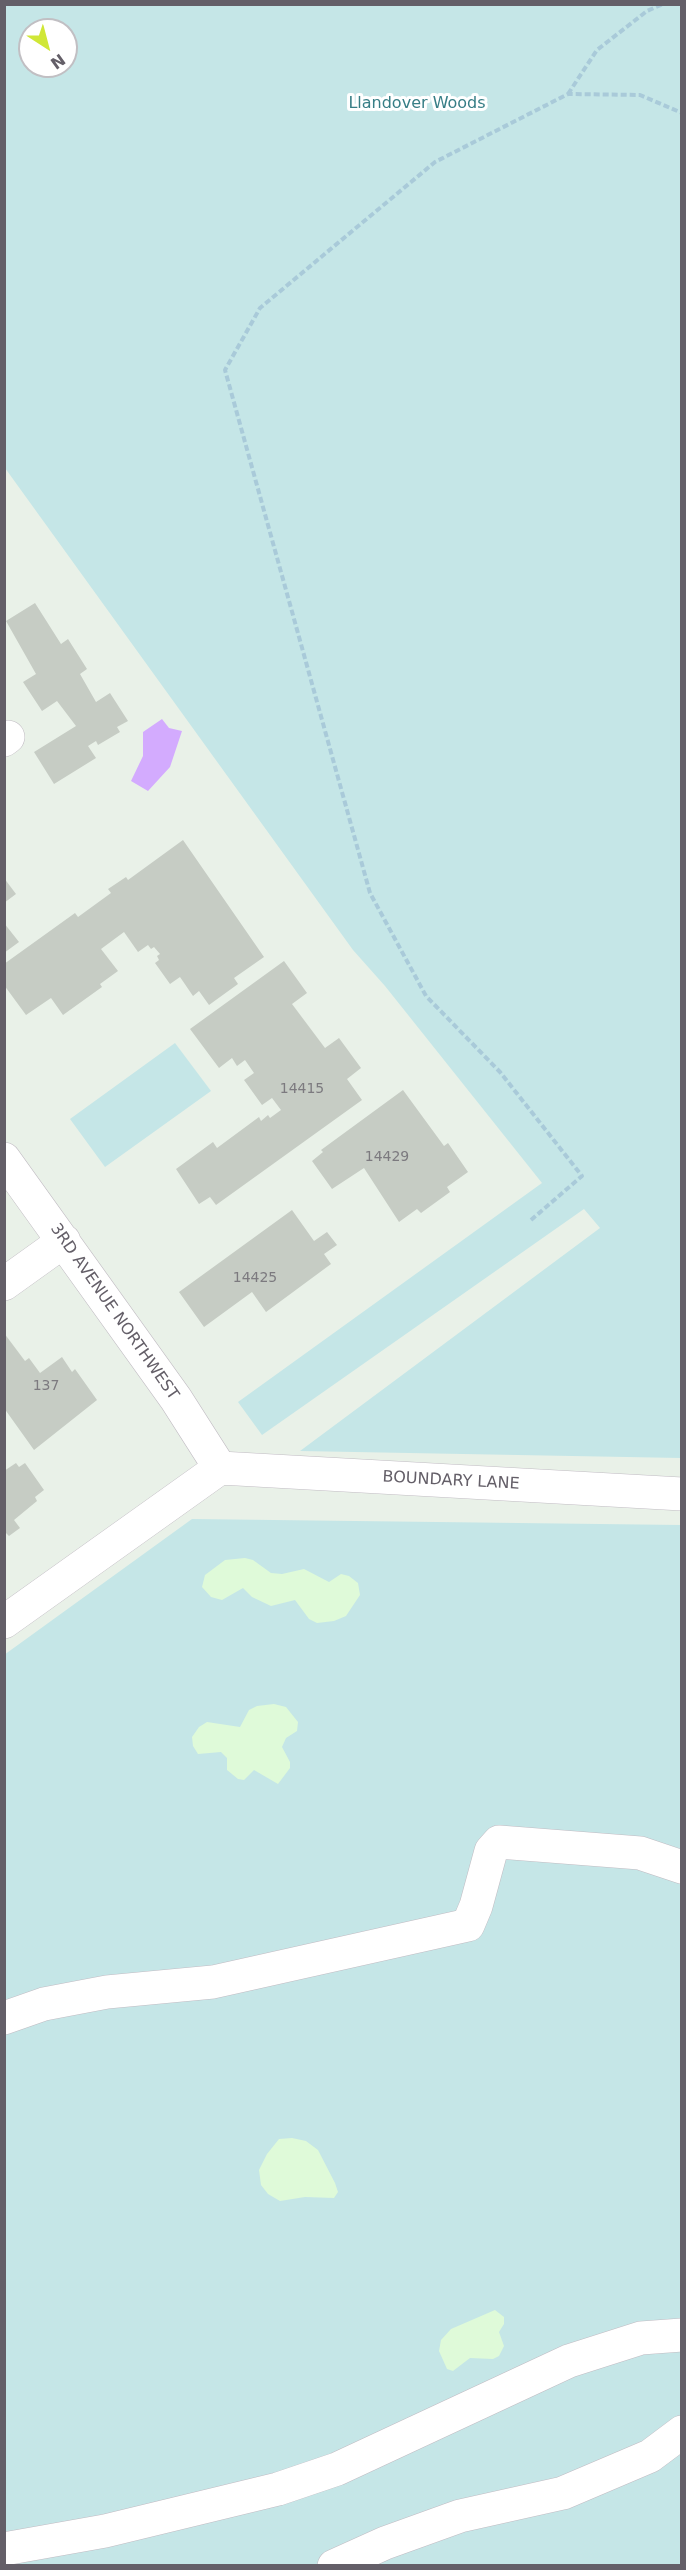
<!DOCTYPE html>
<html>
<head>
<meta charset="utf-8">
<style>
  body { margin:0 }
  #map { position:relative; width:686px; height:2570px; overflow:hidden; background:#e9f1e8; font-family:"DejaVu Sans",sans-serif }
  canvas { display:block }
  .frame { position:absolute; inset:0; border:6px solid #645f68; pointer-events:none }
  .north { position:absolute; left:18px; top:18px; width:60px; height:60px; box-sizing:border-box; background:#fff; border:2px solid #c1bfc3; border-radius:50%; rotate:144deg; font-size:16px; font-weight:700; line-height:24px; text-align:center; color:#645f68 }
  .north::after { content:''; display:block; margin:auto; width:21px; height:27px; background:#d0e737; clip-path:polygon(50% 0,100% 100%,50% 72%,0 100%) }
</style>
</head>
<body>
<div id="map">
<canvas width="686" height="2570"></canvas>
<div class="frame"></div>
<div class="north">N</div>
</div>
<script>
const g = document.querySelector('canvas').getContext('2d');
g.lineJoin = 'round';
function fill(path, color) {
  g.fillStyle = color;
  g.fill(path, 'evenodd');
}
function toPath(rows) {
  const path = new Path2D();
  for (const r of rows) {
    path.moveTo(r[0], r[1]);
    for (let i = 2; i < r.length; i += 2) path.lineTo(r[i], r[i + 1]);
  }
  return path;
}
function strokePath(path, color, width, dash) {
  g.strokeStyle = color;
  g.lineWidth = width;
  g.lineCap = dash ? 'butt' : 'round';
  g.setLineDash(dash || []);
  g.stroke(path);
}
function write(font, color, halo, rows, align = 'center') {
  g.font = font + ' "DejaVu Sans",sans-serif';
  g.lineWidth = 6;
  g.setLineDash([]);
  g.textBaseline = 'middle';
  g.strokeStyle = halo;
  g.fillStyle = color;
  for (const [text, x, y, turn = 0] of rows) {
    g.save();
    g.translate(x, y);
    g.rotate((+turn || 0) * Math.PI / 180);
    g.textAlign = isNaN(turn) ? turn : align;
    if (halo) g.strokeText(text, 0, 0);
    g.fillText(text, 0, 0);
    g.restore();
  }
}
fill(toPath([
  [4,5,681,5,681,1458,300,1451,600,1228,584,1209,262,1435,238,1402,542,1183,385,986,353,950,5,468],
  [30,30,66,30,66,66,30,66],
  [175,1043,211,1091,105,1167,70,1119],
  [192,1519,681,1525,681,2565,5,2565,4,1655]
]), '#c5e6e7');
fill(toPath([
  [245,1558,253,1560,271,1573,282,1574,304,1569,329,1582,341,1574,349,1576,358,1583,360,1595,346,1616,334,1621,317,1623,309,1619,295,1600,271,1606,252,1597,243,1588,222,1600,211,1597,202,1587,205,1575,225,1560],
  [274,1704,286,1707,298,1722,297,1731,286,1738,282,1747,290,1762,290,1768,278,1784,254,1770,244,1780,238,1779,227,1770,227,1758,221,1752,198,1754,193,1746,192,1737,199,1727,207,1722,240,1727,249,1710,257,1706],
  [292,2138,306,2141,318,2150,335,2183,338,2192,334,2198,305,2197,280,2201,268,2194,261,2185,259,2170,267,2154,279,2139],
  [495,2310,504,2317,504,2324,499,2332,504,2346,499,2356,493,2359,470,2358,453,2371,447,2369,439,2351,441,2340,451,2329]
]), '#dffad9');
fill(toPath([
  [162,719,169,728,182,731,170,767,148,791,131,781,143,756,143,732]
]), '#d3abfe');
fill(toPath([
  [35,603,61,644,68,639,87,669,80,674,96,702,110,693,128,721,117,727,120,732,98,745,96,741,88,746,96,758,54,784,34,752,76,726,57,701,42,711,23,682,36,674,6,621],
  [183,840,264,957,234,978,238,984,209,1005,199,991,193,996,180,977,170,984,155,963,159,960,157,956,160,954,154,947,151,949,148,945,138,952,124,932,101,949,118,971,100,984,102,987,63,1015,51,998,26,1015,4,985,4,964,75,913,78,917,111,893,108,889,126,877,128,880],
  [4,878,16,894,4,903],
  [4,923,19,942,4,953],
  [284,961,307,993,292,1004,325,1048,339,1038,361,1068,347,1079,362,1100,216,1205,210,1197,199,1204,176,1169,213,1142,217,1148,259,1117,261,1121,268,1115,270,1118,281,1110,272,1098,262,1105,244,1080,254,1073,245,1060,237,1066,232,1058,219,1068,190,1029],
  [403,1090,444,1146,448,1143,468,1172,447,1187,450,1192,421,1213,417,1209,399,1222,364,1168,332,1189,312,1161,323,1152,321,1150],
  [292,1210,314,1241,327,1232,337,1245,324,1254,331,1264,266,1312,252,1292,204,1327,179,1292],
  [4,1333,25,1361,29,1358,40,1373,62,1357,72,1372,75,1369,97,1400,34,1450,4,1408],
  [16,1463,19,1467,25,1463,44,1490,35,1497,37,1501,14,1520,20,1528,9,1536,4,1531,4,1471]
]), '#c6ccc4');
const minor = toPath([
  [4,740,8,737],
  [4,1159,176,1399,220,1468],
  [4,1284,64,1241],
  [220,1468,682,1494],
  [4,1622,220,1468],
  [4,2018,44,2004,107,1992,213,1982,468,1925,476,1906,491,1851,499,1842,640,1853,682,1867],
  [4,2549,105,2531,278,2489,337,2469,569,2361,641,2338,682,2335],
  [334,2566,385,2543,460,2516,563,2493,650,2456,682,2432]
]);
strokePath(minor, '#c1bcc3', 34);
strokePath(toPath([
  [568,94,597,50,647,11,663,4],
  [531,1220,582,1176,500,1072,426,996,370,893,225,370,260,308,435,162,568,94,640,95,682,113]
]), '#a9cad9', 4, [6, 3]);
strokePath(minor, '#fff', 33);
write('14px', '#7c7a7f', null, [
  ["14415",302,1089],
  ["14429",387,1157],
  ["14425",255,1278],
  ["137",46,1386]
]);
write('16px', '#377e86', '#fff', [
  ["Llandover Woods",417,104]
]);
write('16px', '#645f68', '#fff', [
  ["3RD AVENUE NORTHWEST",114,1312,55],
  ["BOUNDARY LANE",451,1481,3]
]);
</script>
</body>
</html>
